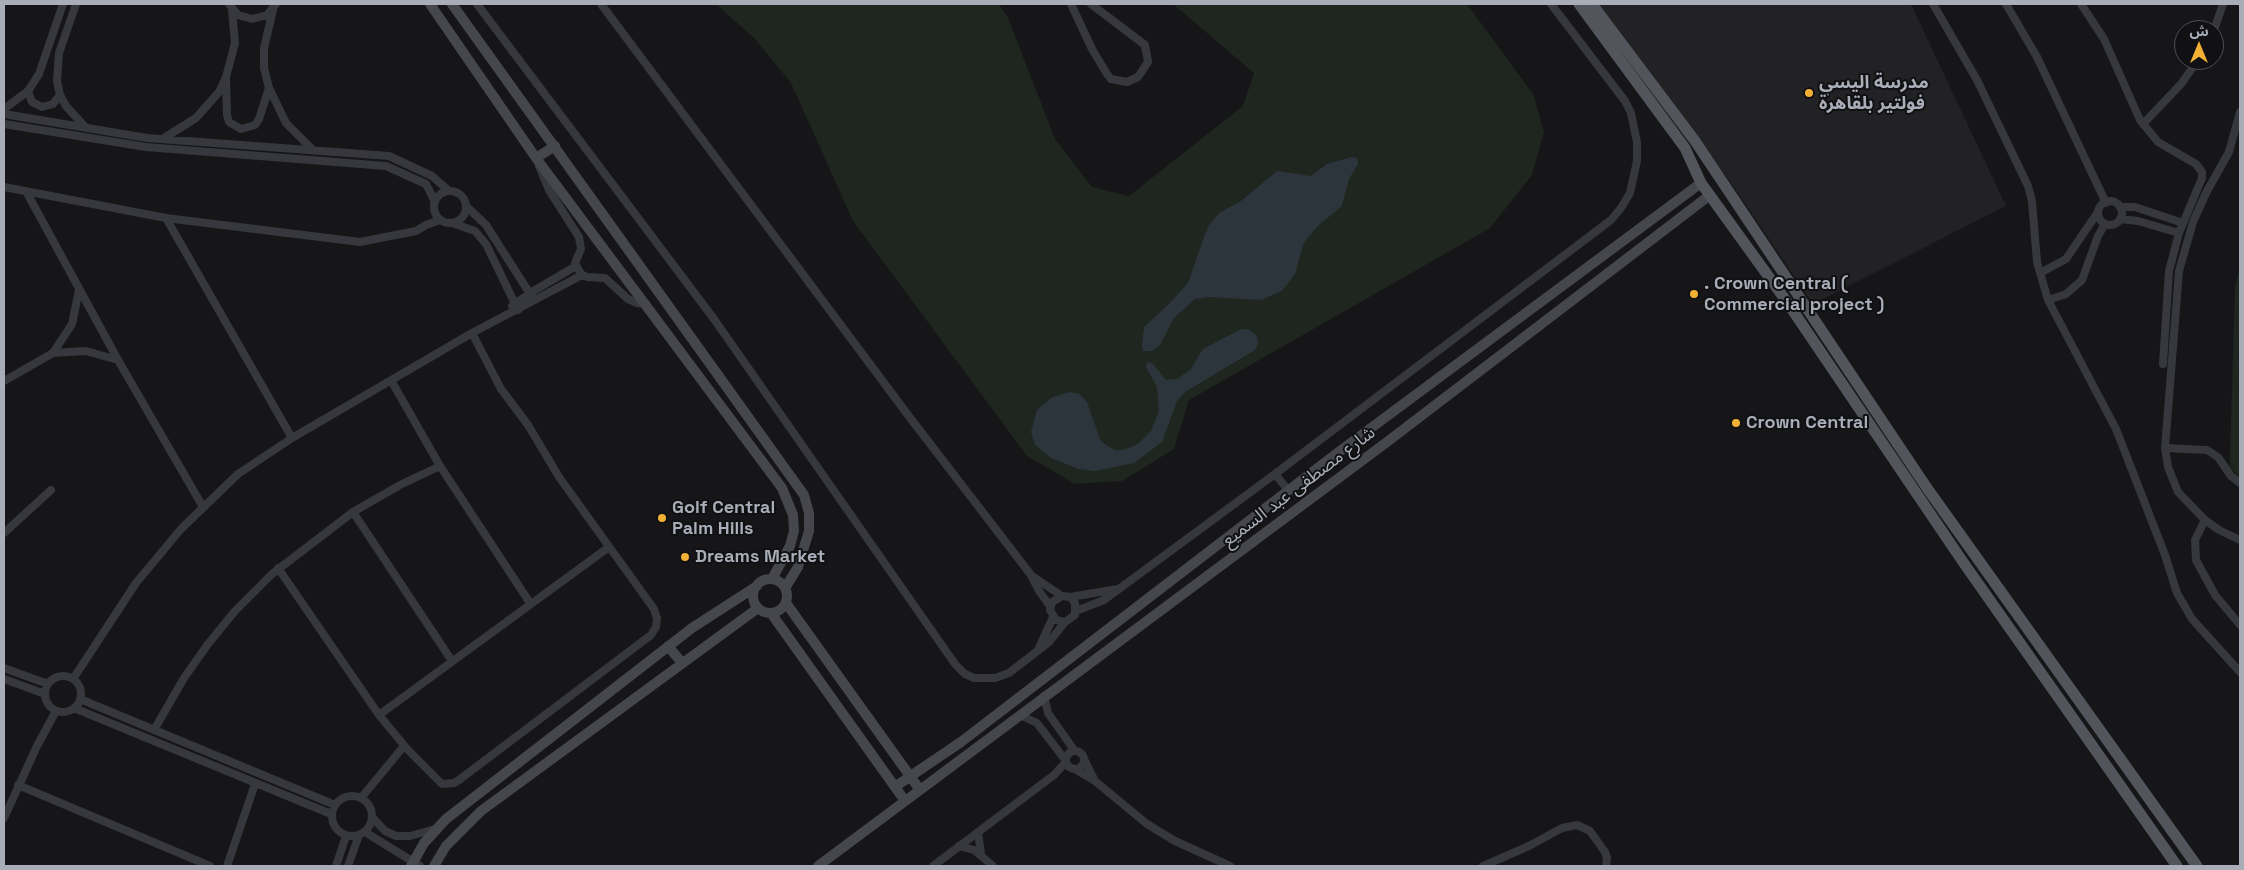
<!DOCTYPE html>
<html>
<head>
<meta charset="utf-8">
<style>
  body { margin:0 }
  #map { position:relative; width:2244px; height:870px; overflow:hidden; background:#161618; font-family:"Space Grotesk","Noto Sans Arabic",sans-serif }
  canvas { display:block }
  .frame { position:absolute; inset:0; border:5px solid #a8adb8; pointer-events:none }
  .north { position:absolute; left:2174px; top:20px; width:50px; height:50px; box-sizing:border-box; background:#111113; border:1px solid #4d4f55; border-radius:50%; rotate:0deg; font-size:14px; font-weight:700; line-height:20px; text-align:center; color:#a8adb8 }
  .north::after { content:''; display:block; margin:auto; width:18px; height:22px; background:#f2b134; clip-path:polygon(50% 0,100% 100%,50% 72%,0 100%) }
</style>
</head>
<body>
<div id="map">
<canvas width="2244" height="870"></canvas>
<div class="frame"></div>
<div class="north">ش</div>
</div>
<script>
const g = document.querySelector('canvas').getContext('2d');
g.lineJoin = 'round';
function fill(path, color) {
  g.fillStyle = color;
  g.fill(path, 'evenodd');
}
function toPath(rows) {
  const path = new Path2D();
  for (const r of rows) {
    if (r.length === 3) {
      path.moveTo(r[0] + r[2], r[1]);
      path.arc(r[0], r[1], r[2], 0, 2 * Math.PI);
      continue;
    }
    path.moveTo(r[0], r[1]);
    for (let i = 2; i < r.length; i += 2) path.lineTo(r[i], r[i + 1]);
  }
  return path;
}
function strokePath(path, color, width, dash) {
  g.strokeStyle = color;
  g.lineWidth = width;
  g.lineCap = dash ? 'butt' : 'round';
  g.setLineDash(dash || []);
  g.stroke(path);
}
function write(font, color, halo, rows, align = 'center') {
  g.font = font + ' "Space Grotesk","Noto Sans Arabic",sans-serif';
  g.lineWidth = 4;
  g.setLineDash([]);
  g.textBaseline = 'middle';
  g.strokeStyle = halo;
  g.fillStyle = color;
  for (const [text, x, y, turn = 0] of rows) {
    g.save();
    g.translate(x, y);
    g.rotate((+turn || 0) * Math.PI / 180);
    g.textAlign = isNaN(turn) ? turn : align;
    if (halo) g.strokeText(text, 0, 0);
    g.fillText(text, 0, 0);
    g.restore();
  }
}
fill(toPath([
  [1599,4,1911,4,2006,206,1813,304,1731,183]
]), '#222225');
fill(toPath([
  [716,4,999,4,1008,18,1055,139,1092,187,1129,196,1243,106,1254,73,1173,4,1467,4,1533,94,1544,132,1532,175,1490,228,1189,400,1174,449,1122,481,1075,484,1027,456,853,221,791,83,755,39],
  [2240,266,2240,478,2230,467,2230,454,2235,287]
]), '#1e261f');
fill(toPath([
  [1352,157,1357,158,1358,164,1349,179,1342,206,1319,225,1308,237,1303,245,1295,274,1282,291,1261,300,1209,297,1195,299,1174,318,1160,345,1152,351,1143,351,1142,345,1144,327,1169,304,1188,283,1204,237,1209,225,1219,213,1241,201,1277,171,1311,176,1327,164],
  [1241,329,1250,330,1257,336,1258,344,1255,350,1185,392,1177,401,1162,442,1134,463,1095,471,1079,469,1051,458,1035,445,1031,432,1037,410,1051,398,1069,392,1079,394,1087,402,1100,439,1104,444,1115,450,1123,450,1138,444,1151,431,1159,411,1157,387,1146,367,1147,362,1152,363,1166,380,1177,379,1190,370,1203,349]
]), '#2c353c');
strokePath(toPath([
  [76,4,59,53,57,81,60,95,66,106,86,128],
  [229,4,238,15,252,19,267,15,276,4],
  [477,4,714,319,955,664,965,674,974,678,995,678,1009,673,1049,642,1065,622],
  [601,4,911,419,1031,575,1039,591,1050,606],
  [1071,4,1092,49,1107,74,1111,79,1127,82,1138,77,1148,62,1145,45,1091,4],
  [1933,4,1977,80,2028,186,2032,201,2037,262,2048,300,2116,429,2165,555,2177,593,2192,619,2240,672],
  [2006,4,2037,57,2106,203],
  [2081,4,2104,39,2140,120,2158,142,2196,164,2202,172,2202,178,2179,233,2169,271,2163,364],
  [273,10,264,48,264,68,269,88,286,123,314,151],
  [2214,30,2223,4],
  [226,79,227,115,229,122,241,129,255,125,259,119,269,88],
  [28,91,32,102,42,107,53,104,60,95],
  [4,109,28,91,39,74,63,4],
  [2240,112,2229,152,2206,193,2193,222,2179,271,2165,448,2168,467,2178,492,2205,520,2219,530,2240,540],
  [4,114,147,138,389,156,432,176,448,190],
  [4,124,146,147,386,166,426,184,435,202],
  [2143,124,2181,84,2198,60],
  [164,138,196,118,219,92,226,77,235,43,232,9],
  [539,166,549,190,579,237,581,249,575,263,581,274,587,277,605,278,628,299,637,303,646,304],
  [4,187,166,218,360,242,416,231,426,225,440,220],
  [450,207,16],
  [27,193,118,360,203,507],
  [2110,213,12],
  [466,206,486,225,534,300],
  [2120,207,2135,207,2183,223],
  [166,218,292,438],
  [2120,219,2138,221,2179,233],
  [452,223,475,231,486,244,518,310],
  [2040,273,2066,259,2098,212],
  [2048,300,2066,294,2082,280,2098,236,2105,224],
  [512,306,530,293,576,266],
  [53,353,72,324,79,290],
  [4,381,53,353,86,351,118,360],
  [392,382,440,466,530,603],
  [2165,448,2207,450,2218,457,2231,476,2240,483],
  [1275,474,1288,490],
  [353,512,452,661],
  [2205,520,2195,540,2196,560,2215,595,2240,625],
  [4,533,51,490],
  [278,568,379,715,407,749,442,784,454,783,459,780,651,635,656,627,657,618,654,609,559,477,528,425,501,389,472,333],
  [1032,576,1062,596,1070,597,1075,603,1075,615,1065,622,1056,620,1050,610,1052,602,1062,596],
  [1070,597,1118,589],
  [1076,611,1104,600,1275,474,1611,220,1621,208,1630,193,1637,161,1637,142,1631,113,1625,101,1551,4],
  [1039,648,1053,617],
  [4,668,48,684],
  [63,694,18],
  [4,679,45,694],
  [73,679,136,583,181,529,238,474,292,438,472,333,582,275],
  [1044,696,1048,713,1074,750],
  [80,699,335,805],
  [74,708,331,814],
  [379,715,609,547],
  [1020,715,1037,723,1066,761],
  [154,730,184,678,208,644,235,611,272,574,353,512,400,485,440,466],
  [1075,760,9],
  [1085,761,1095,781],
  [1075,769,1095,781,1147,824,1175,841,1230,866],
  [18,785,210,866],
  [352,816,20],
  [361,798,404,746],
  [372,817,385,831,396,836,410,836,435,829],
  [4,818,37,746,56,711],
  [365,832,420,866],
  [978,832,981,854],
  [959,846,974,850,993,866],
  [227,866,255,784],
  [336,866,346,836],
  [348,866,359,835],
  [933,866,1054,775,1066,762],
  [1483,866,1529,846,1562,828,1577,825,1590,831,1605,852,1607,858,1606,866]
]), '#37383d', 8);
strokePath(toPath([
  [430,4,536,158,782,488,793,515,794,531,790,546,772,579],
  [452,4,804,495,809,513,809,531,798,567,785,588],
  [536,158,555,146],
  [770,596,17],
  [786,603,920,790],
  [771,613,905,801],
  [668,646,682,663],
  [896,786,961,742,1336,454,1701,183],
  [411,866,424,843,446,819,692,628,757,586],
  [434,866,446,846,481,811,758,608],
  [818,866,1387,442,1710,195]
]), '#45474d', 10);
strokePath(toPath([
  [1579,4,1685,148,1701,183,1787,302,1963,562,2177,866],
  [1592,4,1695,141,1927,488,2197,866]
]), '#53555c', 11);
for (const [x, y, r, color] of [
  [1809,93,5,"#f2b134"],
  [1694,294,5,"#f2b134"],
  [1736,423,5,"#f2b134"],
  [662,518,5,"#f2b134"],
  [685,557,5,"#f2b134"]
]) {
  const dot = new Path2D();
  dot.arc(x, y, r, 0, 2 * Math.PI);
  g.fillStyle = color;
  g.fill(dot);
  strokePath(dot, '#111113', 2);
}
write('bold 18px', '#a8adb8', '#111113', [
  ["مدرسة اليسي",1819,83],
  ["فولتير بلقاهرة",1819,104],
  [". Crown Central (",1704,284],
  ["Commercial project )",1704,305],
  ["Crown Central",1746,423],
  ["Golf Central",672,508],
  ["Palm Hills",672,529],
  ["Dreams Market",695,557]
], 'left');
write('18px', '#a8adb8', '#111113', [
  ["شارع مصطفى عبد السميع",1299,487,-37]
]);
</script>
</body>
</html>
